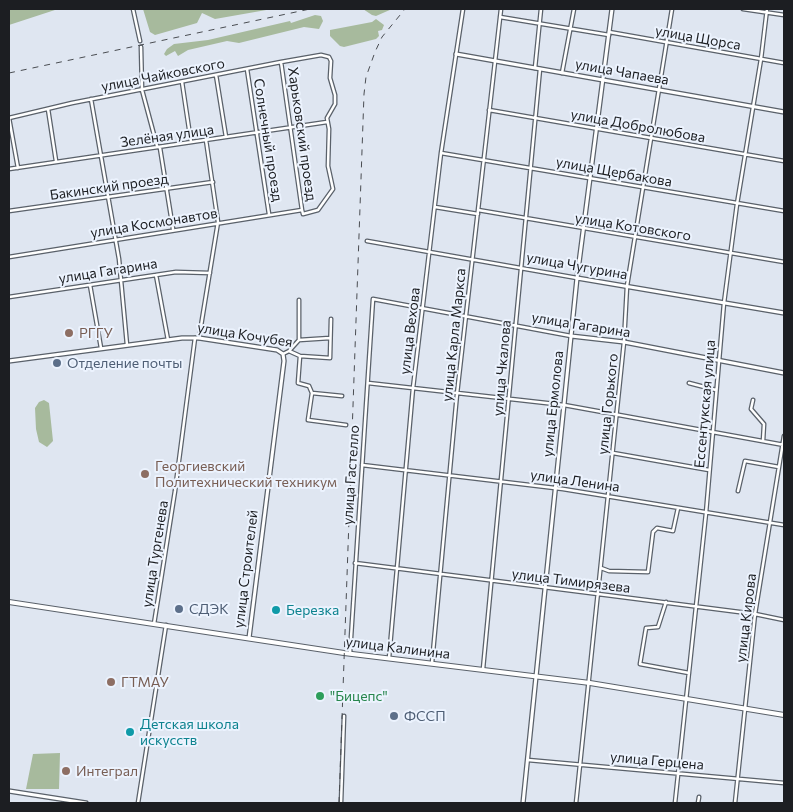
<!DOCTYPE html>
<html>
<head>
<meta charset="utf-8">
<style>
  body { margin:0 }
  #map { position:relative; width:793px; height:812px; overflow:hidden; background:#dfe6f1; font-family:Commissioner,sans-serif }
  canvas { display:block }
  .frame { position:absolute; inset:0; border:10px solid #1c1e22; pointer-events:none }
</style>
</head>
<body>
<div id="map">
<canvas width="793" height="812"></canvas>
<div class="frame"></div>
</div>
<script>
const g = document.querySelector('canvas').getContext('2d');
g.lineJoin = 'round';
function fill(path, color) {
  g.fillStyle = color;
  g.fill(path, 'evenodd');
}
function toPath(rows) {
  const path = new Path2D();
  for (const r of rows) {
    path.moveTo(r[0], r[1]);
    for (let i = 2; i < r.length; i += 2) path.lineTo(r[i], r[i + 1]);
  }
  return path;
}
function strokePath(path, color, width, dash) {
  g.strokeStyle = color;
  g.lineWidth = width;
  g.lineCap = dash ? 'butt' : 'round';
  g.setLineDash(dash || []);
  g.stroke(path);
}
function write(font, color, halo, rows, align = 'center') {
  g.font = font + ' Commissioner,sans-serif';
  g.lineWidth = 4;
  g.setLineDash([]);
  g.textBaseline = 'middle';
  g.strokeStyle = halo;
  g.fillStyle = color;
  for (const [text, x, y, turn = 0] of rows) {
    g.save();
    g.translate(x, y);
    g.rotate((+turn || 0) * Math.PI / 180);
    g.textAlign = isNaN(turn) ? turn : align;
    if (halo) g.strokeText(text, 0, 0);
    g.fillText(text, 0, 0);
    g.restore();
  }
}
fill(toPath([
  [9,9,58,9,9,25],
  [143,9,272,9,215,19,202,13,197,23,155,35,150,32],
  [363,9,392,9,376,16,372,15],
  [315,15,321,16,323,21,319,29,304,27,239,43,227,41,188,50,178,56,175,51,166,56,164,54,167,49,174,44,208,40,290,21,291,23],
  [376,19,384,25,382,30,378,31,379,36,376,39,344,47,340,46,330,36,330,30,372,22],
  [44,400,49,403,53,441,47,447,39,442,36,429,35,408,39,402],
  [60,753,59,789,26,789,33,754]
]), '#a7ba9d');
const street = toPath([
  [133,9,140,41],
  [743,9,784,15],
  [500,17,609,35],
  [609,32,784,63],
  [141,47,142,90,157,146,160,148,173,229],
  [281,62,302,210],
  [535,68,541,9],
  [247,69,269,214],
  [562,73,574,9],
  [216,75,226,137],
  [182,82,191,142],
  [91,99,119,259,127,345],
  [48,109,56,161],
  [489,110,784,161],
  [9,118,72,103,281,62,321,55,329,57,331,61,330,78,335,95,335,104,327,118,329,129,328,166,333,189,318,210,303,214,302,210],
  [9,118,18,168],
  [441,153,784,211],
  [9,169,327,122],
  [435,207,478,214],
  [478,210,784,262],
  [9,211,213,182],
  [367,241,577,278],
  [9,257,302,210],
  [156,275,168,340],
  [90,285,101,348],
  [9,297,176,272,210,273],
  [199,338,218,222,206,140],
  [299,340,330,338],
  [289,351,299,340,299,300],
  [283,354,289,351,300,356,330,358,331,319],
  [300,356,298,383,309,386,312,393,342,396],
  [368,383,564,405,784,445],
  [689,383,716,390],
  [312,393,308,420,346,425],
  [753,400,751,409,764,424,763,441],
  [613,453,709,470],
  [362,465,563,489,784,525],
  [738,491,745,461,779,467],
  [355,563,755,614,784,620],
  [601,568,609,571,648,572,653,532,657,528,673,531,678,508],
  [666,602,658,627,646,628,640,664,689,673],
  [154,624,175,491,195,338],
  [350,653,373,299,571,336],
  [389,658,413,388,441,153,463,9],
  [432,663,457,394,501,9],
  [483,669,540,69],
  [528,760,784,783],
  [138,803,166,625],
  [341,803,344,716],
  [576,803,624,342,627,286,672,9],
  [675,803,706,513,724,303,737,204,761,59,767,9],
  [698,803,699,797],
  [735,803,755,614,784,436]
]);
const secondary = toPath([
  [456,54,784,112],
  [577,278,784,313],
  [571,336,624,342,784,373],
  [9,361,182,338,199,338,277,350,283,354,284,361,249,638],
  [9,791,86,803],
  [523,803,577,278,612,9]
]);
const primary = toPath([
  [9,602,344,653,590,683,784,715]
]);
strokePath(street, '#5a616a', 5);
strokePath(secondary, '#5a616a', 5.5);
strokePath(primary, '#5a616a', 6);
strokePath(street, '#fff', 2.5);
strokePath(secondary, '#fff', 3);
strokePath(primary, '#fff', 4);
strokePath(toPath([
  [9,73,310,9],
  [339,803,364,94,366,77,375,52,382,37,405,9]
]), '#494c51', 1, [6, 6]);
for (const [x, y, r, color] of [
  [69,333,5,"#8d6e63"],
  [57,363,5,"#5c6f8a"],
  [145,474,5,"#8d6e63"],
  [179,609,5,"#5c6f8a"],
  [276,610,5,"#0f9aa8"],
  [111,682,5,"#8d6e63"],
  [320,696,5,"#2e9e5b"],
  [394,716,5,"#5c6f8a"],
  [130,732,5,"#0f9aa8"],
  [66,771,5,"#8d6e63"]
]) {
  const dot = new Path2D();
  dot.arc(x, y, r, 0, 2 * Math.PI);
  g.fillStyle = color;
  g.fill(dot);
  strokePath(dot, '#ecf3fe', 2);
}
write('14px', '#1c1e22', '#ecf3fe', [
  ["улица Щорса",698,38,10],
  ["улица Чапаева",622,72,10],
  ["улица Чайковского",163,75,-11],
  ["улица Добролюбова",638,126,10],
  ["Харьковский проезд",302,134,82],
  ["Зелёная улица",167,136,-8],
  ["Солнечный проезд",268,140,81],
  ["улица Щербакова",614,172,10],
  ["Бакинский проезд",109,187,-8],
  ["улица Космонавтов",154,223,-9],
  ["улица Котовского",633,227,9],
  ["улица Чугурина",577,266,10],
  ["улица Гагарина",108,271,-9],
  ["улица Гагарина",581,325,9],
  ["улица Вехова",410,331,-83],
  ["улица Кочубея",245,335,9],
  ["улица Карла Маркса",454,335,-84],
  ["улица Чкалова",502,368,-85],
  ["улица Ермолова",553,404,-84],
  ["улица Горького",608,404,-84],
  ["Ессентукская улица",705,404,-85],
  ["улица Гастелло",351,475,-86],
  ["улица Ленина",575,481,8],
  ["улица Тургенева",155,554,-81],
  ["улица Строителей",246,569,-83],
  ["улица Тимирязева",571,581,7],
  ["улица Кирова",746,618,-83],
  ["улица Калинина",398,648,7],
  ["улица Герцена",657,761,5]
]);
write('14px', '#785e54', '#ecf3fe', [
  ["РГГУ",79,333],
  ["Георгиевский",155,466],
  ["Политехнический техникум",155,482],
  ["ГТМАУ",121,682],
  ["Интеграл",76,771]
], 'left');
write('14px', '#4e5e75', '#ecf3fe', [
  ["Отделение почты",67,363],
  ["СДЭК",189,609],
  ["ФССП",404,716]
], 'left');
write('14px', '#0d838f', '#ecf3fe', [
  ["Березка",286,610],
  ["Детская школа",140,724],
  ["искусств",140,740]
], 'left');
write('14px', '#27864d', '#ecf3fe', [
  ["\"Бицепс\"",330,696]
], 'left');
</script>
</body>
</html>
